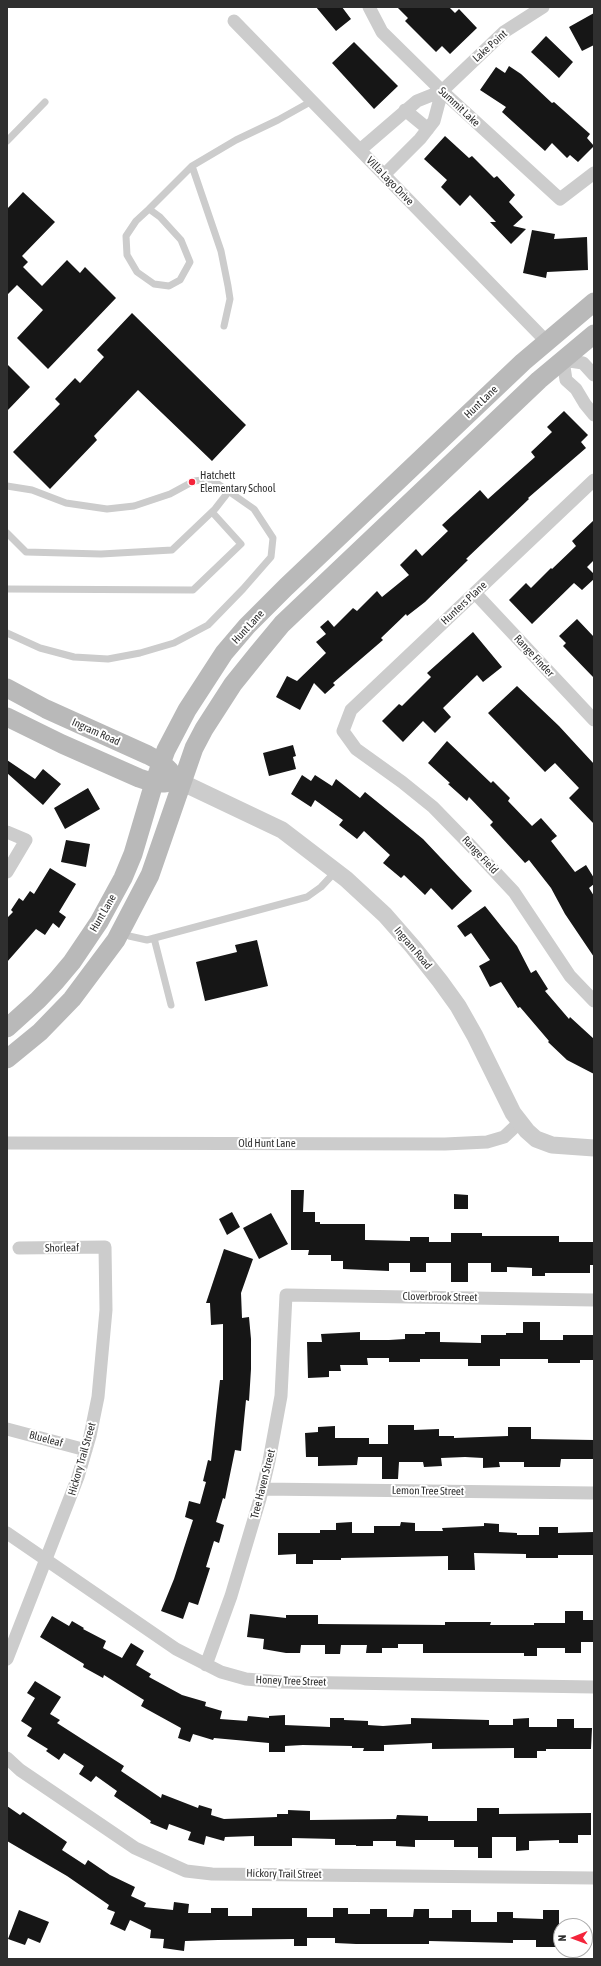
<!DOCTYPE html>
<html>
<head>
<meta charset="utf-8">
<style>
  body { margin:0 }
  #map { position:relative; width:601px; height:1966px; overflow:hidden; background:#fff; font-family:"Asap Condensed",sans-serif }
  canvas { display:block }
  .frame { position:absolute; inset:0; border:8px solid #2f2f2f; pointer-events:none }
  .north { position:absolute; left:553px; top:1918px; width:40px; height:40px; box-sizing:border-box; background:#fff; border:1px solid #acacac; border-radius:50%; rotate:269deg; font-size:11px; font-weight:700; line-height:16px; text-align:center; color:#2f2f2f }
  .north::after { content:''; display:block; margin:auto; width:14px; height:18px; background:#f4243b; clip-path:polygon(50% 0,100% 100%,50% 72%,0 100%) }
</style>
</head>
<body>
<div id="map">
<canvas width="601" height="1966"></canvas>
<div class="frame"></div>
<div class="north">N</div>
</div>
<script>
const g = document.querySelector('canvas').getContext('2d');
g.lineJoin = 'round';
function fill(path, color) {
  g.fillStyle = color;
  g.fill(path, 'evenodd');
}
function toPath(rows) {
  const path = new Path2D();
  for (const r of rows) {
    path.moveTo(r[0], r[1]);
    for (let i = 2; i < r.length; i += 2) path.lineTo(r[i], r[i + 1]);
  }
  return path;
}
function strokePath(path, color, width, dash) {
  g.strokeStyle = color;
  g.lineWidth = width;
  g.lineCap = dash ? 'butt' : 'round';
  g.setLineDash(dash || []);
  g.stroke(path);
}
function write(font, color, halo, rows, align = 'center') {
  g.font = font + ' "Asap Condensed",sans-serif';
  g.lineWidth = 4;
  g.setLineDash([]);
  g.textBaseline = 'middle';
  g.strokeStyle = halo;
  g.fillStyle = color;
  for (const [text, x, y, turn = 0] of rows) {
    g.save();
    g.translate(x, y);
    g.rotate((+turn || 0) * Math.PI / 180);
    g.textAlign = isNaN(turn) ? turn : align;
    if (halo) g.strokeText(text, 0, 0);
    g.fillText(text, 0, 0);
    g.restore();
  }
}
fill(toPath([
  [316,7,342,7,351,19,336,31],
  [397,7,449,7,455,13,459,9,477,28,450,54,442,46,436,52,405,21,408,18],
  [594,13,594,45,582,51,569,27],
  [546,36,573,62,559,78,531,52],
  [354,42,398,86,374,109,332,63],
  [509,66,521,74,552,103,554,102,590,134,587,138,594,146,578,162,570,155,567,158,552,143,545,151,502,112,506,107,480,90,496,67,505,73],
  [445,136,469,158,472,156,494,178,497,176,515,195,509,202,523,217,513,226,526,229,511,244,490,222,496,222,470,195,460,206,441,187,447,180,424,159],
  [23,192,55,222,22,256,28,262,23,267,42,286,67,260,80,273,85,267,116,298,48,369,17,338,43,310,17,285,7,295,7,209],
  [532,230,555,234,554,239,587,237,588,270,547,272,546,278,523,273],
  [132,313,246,425,212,461,138,390,94,436,97,440,50,489,13,452,60,404,55,399,75,378,80,383,104,357,97,350],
  [7,364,30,387,7,411],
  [564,411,588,435,581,442,586,448,528,498,529,499,466,559,468,560,425,602,407,616,406,614,381,638,383,640,333,683,335,685,325,694,314,683,300,710,276,697,287,676,297,681,326,653,316,642,326,634,320,627,328,620,334,627,353,608,357,611,377,591,382,597,409,575,400,565,416,549,422,556,448,531,442,525,480,490,488,499,535,457,531,452,552,432,547,427],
  [594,520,594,560,587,567,594,574,594,579,582,590,574,583,532,624,509,600,526,583,531,588,551,568,552,569,576,546,572,541],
  [577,619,594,637,594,678,563,646,566,643,559,636],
  [473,632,502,667,483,682,477,675,443,708,451,717,435,733,423,721,403,742,382,721,399,704,402,706,431,677,427,673],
  [517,686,559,726,594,764,594,824,569,798,579,788,555,763,545,772,488,713],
  [447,741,491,783,493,781,510,798,508,801,532,826,541,818,557,836,551,841,575,872,586,865,594,878,594,884,589,888,594,896,594,957,565,914,551,888,529,860,525,863,490,825,493,822,469,797,467,801,448,784,450,783,428,763],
  [293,745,296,756,293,757,296,769,269,776,263,753],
  [7,760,35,779,43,769,61,784,43,805,7,773],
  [302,775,311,781,315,775,332,786,336,779,360,798,365,792,423,839,472,891,452,910,431,888,425,895,404,875,401,878,383,863,390,855,364,831,357,839,339,825,343,820,315,800,311,807,291,794],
  [88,788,100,809,65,829,54,808],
  [66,840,90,844,86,867,61,862],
  [50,868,76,884,59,912,66,917,59,928,53,923,45,935,36,929,7,962,7,918,13,912,11,910,19,898,23,901,30,891,34,894],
  [485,906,517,946,531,973,536,970,548,989,545,991,569,1019,570,1017,594,1039,594,1074,567,1060,548,1042,549,1041,520,1007,518,1008,501,982,490,987,479,966,490,960,471,933,465,937,457,926],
  [257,940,268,986,205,1001,196,962,237,952,235,945],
  [291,1190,304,1190,303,1212,315,1212,315,1222,320,1222,320,1224,365,1224,365,1240,410,1241,410,1237,429,1237,429,1242,451,1242,451,1233,482,1233,482,1236,559,1236,559,1242,594,1242,594,1265,590,1265,590,1273,545,1273,545,1276,532,1276,532,1268,507,1267,507,1272,491,1272,491,1263,468,1263,468,1282,451,1282,451,1263,426,1263,426,1272,410,1272,410,1263,389,1263,389,1271,343,1269,343,1261,331,1261,331,1255,308,1255,309,1250,291,1250],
  [454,1194,468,1195,468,1209,454,1209],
  [232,1212,240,1227,227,1235,219,1219],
  [271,1213,288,1244,259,1259,243,1228],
  [224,1249,253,1259,241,1293,242,1318,249,1317,251,1339,251,1369,249,1401,246,1400,241,1451,235,1450,225,1499,223,1498,216,1522,224,1525,219,1543,214,1541,206,1567,210,1568,198,1605,189,1602,183,1619,161,1611,174,1579,193,1520,185,1517,189,1501,200,1504,206,1482,203,1481,208,1460,211,1461,220,1380,223,1380,223,1324,211,1325,210,1303,206,1303],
  [523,1322,540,1322,540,1340,563,1340,563,1335,594,1335,594,1360,580,1360,580,1363,548,1363,548,1359,500,1359,500,1366,468,1366,468,1359,420,1359,420,1362,389,1362,389,1358,367,1358,368,1365,340,1365,341,1371,329,1371,329,1377,308,1378,307,1342,322,1342,321,1334,360,1332,360,1340,389,1340,405,1339,405,1334,425,1334,425,1332,440,1332,440,1342,481,1343,481,1335,506,1335,506,1333,523,1333],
  [388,1425,414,1425,414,1430,439,1429,439,1436,454,1436,454,1438,508,1436,508,1427,531,1427,531,1439,594,1440,594,1459,561,1459,560,1467,524,1467,524,1462,499,1462,500,1467,483,1468,483,1458,465,1457,441,1458,442,1466,424,1467,423,1462,399,1462,398,1479,382,1479,382,1457,358,1457,357,1465,318,1466,318,1457,306,1457,305,1433,318,1432,318,1427,335,1426,335,1438,369,1438,369,1444,388,1444],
  [352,1522,352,1533,374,1533,374,1526,400,1526,401,1522,415,1523,415,1531,443,1531,442,1528,484,1526,484,1523,499,1524,499,1532,517,1533,517,1535,539,1535,539,1527,558,1527,558,1533,594,1532,594,1555,558,1555,558,1558,526,1558,526,1554,474,1553,475,1570,448,1570,448,1556,341,1558,341,1560,313,1560,313,1564,296,1564,296,1554,278,1555,278,1533,320,1533,320,1530,336,1530,336,1523],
  [565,1611,583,1611,583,1620,594,1620,594,1642,581,1642,581,1653,565,1653,565,1648,537,1648,537,1656,524,1656,524,1653,423,1653,423,1644,398,1644,398,1648,382,1648,382,1653,366,1653,367,1645,341,1645,340,1654,325,1654,325,1645,301,1645,300,1653,286,1653,263,1649,264,1639,247,1637,250,1614,286,1618,286,1615,318,1615,318,1624,445,1625,445,1622,491,1622,490,1625,534,1625,534,1623,565,1623],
  [52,1616,69,1626,72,1621,84,1628,83,1629,106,1641,103,1648,122,1658,131,1643,144,1651,136,1665,151,1674,149,1677,182,1695,206,1702,205,1706,222,1711,220,1719,247,1721,248,1716,269,1718,269,1716,285,1715,285,1725,330,1727,330,1718,344,1718,344,1720,368,1721,368,1725,383,1726,411,1724,411,1718,489,1720,489,1725,513,1725,513,1719,529,1718,529,1727,557,1727,557,1719,574,1719,574,1728,592,1728,591,1749,546,1749,546,1751,537,1751,537,1758,514,1758,514,1748,432,1749,432,1743,384,1745,384,1751,363,1751,364,1748,352,1748,352,1746,303,1745,285,1746,285,1752,269,1752,269,1743,214,1738,213,1740,193,1734,190,1742,178,1738,181,1728,141,1706,144,1700,104,1675,103,1678,83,1667,84,1664,40,1637],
  [35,1681,61,1697,50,1714,60,1720,57,1723,124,1766,121,1771,161,1798,162,1794,198,1808,199,1805,212,1809,211,1815,224,1819,277,1817,277,1814,288,1814,288,1810,310,1811,310,1820,396,1819,397,1815,428,1816,428,1821,477,1821,477,1808,499,1808,499,1814,591,1813,591,1835,578,1835,578,1843,559,1843,559,1840,529,1841,529,1850,516,1851,516,1837,492,1837,492,1858,478,1858,478,1847,454,1847,454,1840,415,1840,415,1847,396,1846,396,1841,373,1841,373,1846,356,1846,356,1845,335,1845,335,1839,292,1838,292,1846,254,1846,254,1836,225,1837,224,1841,206,1836,204,1845,188,1840,191,1832,169,1824,167,1830,150,1823,151,1821,114,1796,117,1791,96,1776,91,1782,79,1774,84,1766,64,1753,59,1760,46,1751,48,1749,27,1736,32,1728,21,1721,35,1698,27,1693],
  [7,1806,20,1815,23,1812,67,1842,62,1850,85,1865,88,1860,110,1875,135,1887,131,1896,146,1903,144,1907,173,1910,174,1902,189,1904,188,1913,211,1913,211,1908,228,1908,228,1916,252,1916,252,1908,307,1908,307,1917,333,1917,333,1908,348,1908,348,1914,370,1914,370,1909,387,1909,387,1917,413,1917,414,1909,429,1909,429,1918,452,1918,452,1910,471,1910,471,1922,497,1922,497,1912,513,1912,513,1918,543,1919,543,1910,559,1910,559,1947,536,1947,536,1940,513,1940,513,1943,429,1941,429,1944,356,1944,335,1943,335,1938,307,1938,307,1946,294,1946,294,1939,218,1940,185,1941,184,1951,163,1948,164,1939,150,1938,151,1930,130,1920,125,1931,110,1924,115,1912,107,1909,109,1905,67,1876,7,1841],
  [19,1910,49,1922,40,1943,28,1938,25,1945,8,1939]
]), '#161616');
strokePath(toPath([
  [7,141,45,102],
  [192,166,221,251,228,286,230,299,224,326],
  [149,209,160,217,181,240,190,262,180,280,169,286,154,284,137,272,127,255,126,236,136,221,149,209,192,166,236,140,278,120,312,101],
  [7,486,32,490,66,503,107,509,134,506,170,494,194,481,211,479,254,509,273,538,271,557,243,589,208,625,174,643,140,653,108,659,74,657,40,648,7,633],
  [7,533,26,552,101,554,172,550,215,509,229,491],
  [7,589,193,590,241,544,212,512],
  [122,931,129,936,147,940,307,897,321,887,336,871],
  [154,938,171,1005]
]), '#ccc', 7);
strokePath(toPath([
  [369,7,382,32,442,91,560,199,594,173],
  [234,21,546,341],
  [405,110,428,129],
  [360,150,417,101,442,91,504,32,543,7],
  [384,175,420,139,434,121,442,91],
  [594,375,583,363,563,360,566,380,576,389,585,404,594,415],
  [594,480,351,710,343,731,356,749,402,782,433,807,469,844,514,892,570,976,594,1001],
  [475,593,594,720],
  [7,832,26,840,7,872],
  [7,1143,445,1144,487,1142,504,1137,520,1122],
  [7,1429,86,1450],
  [262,1489,594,1493],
  [7,1533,176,1649,221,1672,246,1679,281,1682,594,1687],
  [7,1659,78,1477,90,1436,98,1397,106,1310,105,1247,19,1248],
  [206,1665,231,1596,260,1499,269,1461,281,1396,286,1295,594,1300],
  [7,1758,20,1770,135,1848,186,1871,212,1874,594,1878]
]), '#ccc', 13);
strokePath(toPath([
  [181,782,282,830,346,879,385,915,413,947,440,981,458,1006,475,1036,513,1113,527,1131,536,1139,552,1145,594,1148]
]), '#ccc', 17);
strokePath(toPath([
  [7,688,46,709,148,755,161,762,170,771],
  [7,717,62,744,139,778,154,783,165,783],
  [7,1028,38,1000,56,981,72,962,99,922,123,878,133,854,154,783,166,750,187,710,224,653,247,626,286,587,523,362,594,302],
  [7,1059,40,1032,72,999,116,940,150,875,194,748,204,729,233,684,258,653,282,624,539,380,594,334]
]), '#b9b9b9', 19);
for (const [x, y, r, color] of [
  [192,482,4,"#f4243b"]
]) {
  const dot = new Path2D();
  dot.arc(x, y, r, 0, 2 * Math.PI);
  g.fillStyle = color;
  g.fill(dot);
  strokePath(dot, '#fff', 1.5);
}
write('11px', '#2f2f2f', '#fff', [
  ["Lake Point",490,46,-42],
  ["Summit Lake",459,107,43],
  ["Villa Lago Drive",390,181,46],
  ["Hunt Lane",481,402,-44],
  ["Hunters Plane",464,603,-43],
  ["Hunt Lane",248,627,-47],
  ["Range Finder",534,656,47],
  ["Ingram Road",96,732,24],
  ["Range Field",480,855,47],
  ["Hunt Lane",103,913,-60],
  ["Ingram Road",413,948,50],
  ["Old Hunt Lane",267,1144],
  ["Shorleaf",62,1248,-1],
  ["Cloverbrook Street",440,1297,1],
  ["Blueleaf",46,1439,15],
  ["Hickory Trail Street",82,1459,-74],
  ["Tree Haven Street",263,1484,-76],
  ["Lemon Tree Street",428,1491,1],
  ["Honey Tree Street",291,1681,2],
  ["Hickory Trail Street",284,1874,1]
]);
write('11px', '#2f2f2f', '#fff', [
  ["Hatchett",200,476],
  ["Elementary School",200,489]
], 'left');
</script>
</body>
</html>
